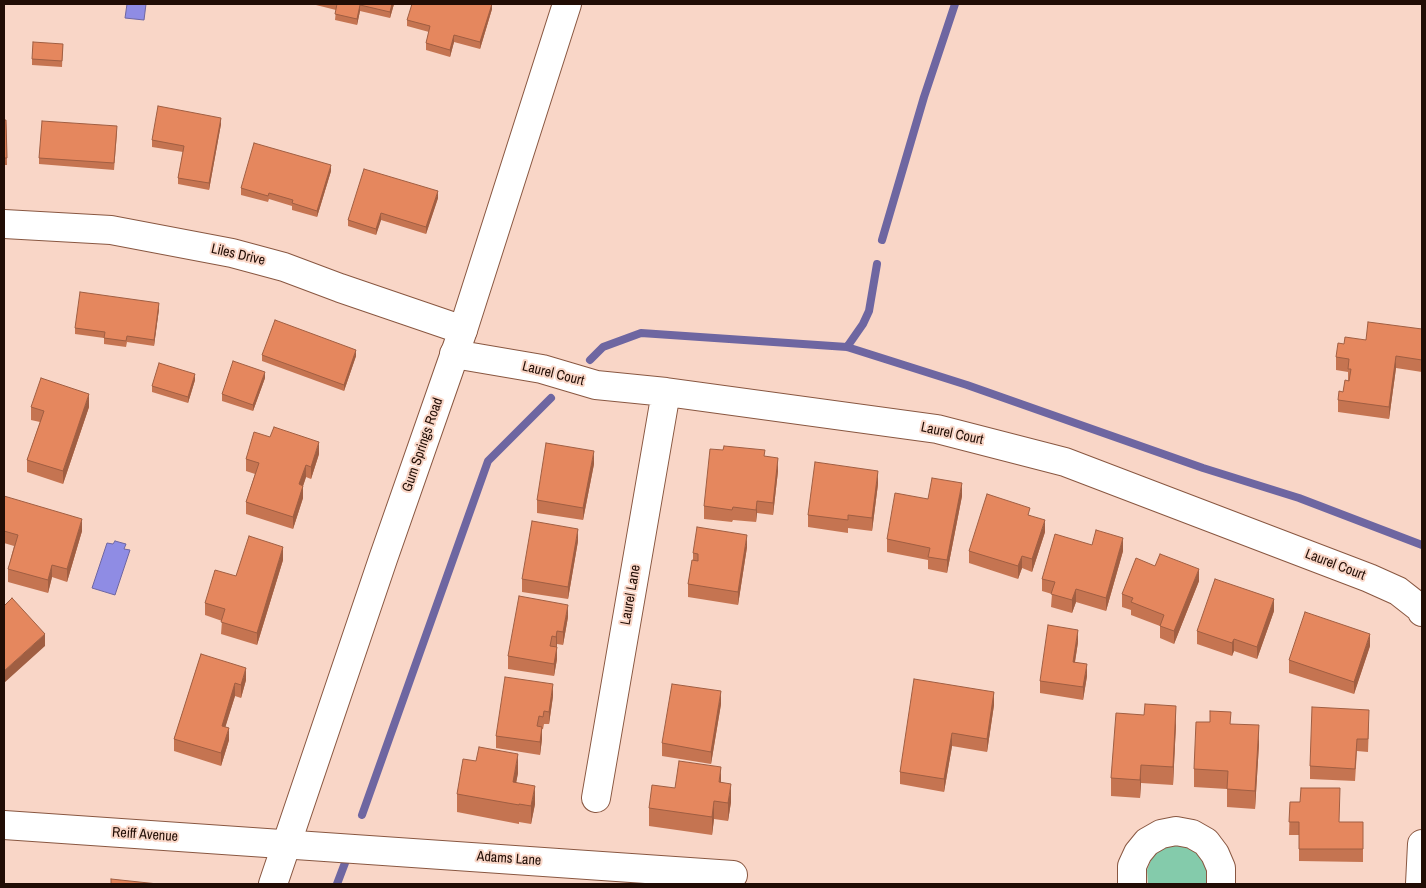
<!DOCTYPE html>
<html>
<head>
<meta charset="utf-8">
<style>
  body { margin:0 }
  #map { position:relative; width:1426px; height:888px; overflow:hidden; background:#f9d6c7; font-family:"Archivo Narrow",sans-serif }
  canvas { display:block }
  .frame { position:absolute; inset:0; border:5px solid #210d05; pointer-events:none }
</style>
</head>
<body>
<div id="map">
<canvas width="1426" height="888"></canvas>
<div class="frame"></div>
</div>
<script>
const g = document.querySelector('canvas').getContext('2d');
g.lineJoin = 'round';
function fill(path, color) {
  g.fillStyle = color;
  g.fill(path, 'evenodd');
}
function toPath(rows) {
  const path = new Path2D();
  for (const r of rows) {
    path.moveTo(r[0], r[1]);
    for (let i = 2; i < r.length; i += 2) path.lineTo(r[i], r[i + 1]);
  }
  return path;
}
function strokePath(path, color, width, dash) {
  g.strokeStyle = color;
  g.lineWidth = width;
  g.lineCap = dash ? 'butt' : 'round';
  g.setLineDash(dash || []);
  g.stroke(path);
}
function write(font, color, halo, rows, align = 'center') {
  g.font = font + ' "Archivo Narrow",sans-serif';
  g.lineWidth = 4;
  g.setLineDash([]);
  g.textBaseline = 'middle';
  g.strokeStyle = halo;
  g.fillStyle = color;
  for (const [text, x, y, turn = 0] of rows) {
    g.save();
    g.translate(x, y);
    g.rotate((+turn || 0) * Math.PI / 180);
    g.textAlign = isNaN(turn) ? turn : align;
    if (halo) g.strokeText(text, 0, 0);
    g.fillText(text, 0, 0);
    g.restore();
  }
}
fill(toPath([
  [1176,845,1186,846,1195,850,1202,857,1206,865,1208,875,1207,884,1148,884,1147,870,1151,860,1157,852,1166,847]
]), '#84cbab');
const water = toPath([
  [127,4,146,4,144,20,125,18,127,4],
  [115,541,126,544,124,549,130,550,115,595,92,588,107,543,113,544,115,541]
]);
fill(water, '#8f8ce4');
strokePath(water, '#6e66a1', 1);
strokePath(toPath([
  [882,240,924,97,955,4],
  [847,347,863,324,869,311,877,264],
  [590,360,603,347,641,333,847,347,967,385,1203,468,1299,498,1422,545],
  [362,815,488,461,551,398],
  [337,884,348,855]
]), '#6e66a1', 8);
const minor = toPath([
  [4,224,111,230,232,253,284,267,340,288,463,330],
  [454,354,542,369,596,385,666,392,937,429,1065,462,1369,578,1398,591,1421,609,1422,612],
  [596,798,666,392],
  [4,825,733,875],
  [1132,884,1132,866,1138,853,1147,842,1161,834,1176,831,1192,834,1206,842,1215,854,1221,868,1221,884],
  [1420,884,1422,844]
]);
const secondary = toPath([
  [273,884,383,559,463,330,567,4]
]);
strokePath(minor, '#895741', 30);
strokePath(secondary, '#895741', 30);
strokePath(minor, '#fff', 28);
strokePath(secondary, '#fff', 28);
fill(toPath([
  [312,4,394,4,390,18,360,11,357,25,335,20,336,10],
  [492,4,492,9,480,49,454,42,450,57,426,50,426,43,429,32,407,26,407,20],
  [63,44,62,67,32,65,32,59],
  [4,120,6,120,7,165,4,165],
  [221,124,209,190,178,184,178,178,183,152,152,147,152,140],
  [117,133,114,170,39,164,39,158],
  [331,171,317,217,292,210,292,206,269,199,268,202,241,195,241,188],
  [438,198,426,234,381,220,376,235,348,226,348,220],
  [159,309,154,346,127,342,126,347,104,344,104,338,75,334,75,328],
  [1422,329,1422,372,1396,368,1389,419,1338,412,1338,400,1343,392,1348,381,1348,372,1336,370,1336,357,1344,344],
  [262,355,356,356,344,391,262,361],
  [265,378,253,411,222,401,222,394],
  [195,380,188,403,152,392,152,386],
  [31,407,89,407,63,484,27,472,27,460,40,422,31,420],
  [319,454,311,479,306,477,303,486,303,498,293,529,246,514,246,502,255,474,246,471,246,459],
  [765,456,778,471,773,515,757,513,756,522,733,520,732,522,704,519,704,506],
  [594,464,583,520,537,513,537,500],
  [878,484,872,531,848,528,848,533,808,527,808,515],
  [4,496,82,531,67,582,52,577,48,593,8,582,8,569,14,546,4,543],
  [962,496,947,573,928,569,928,560,887,552,887,539,928,499],
  [1030,515,1045,532,1032,572,1022,568,1018,579,969,563,969,551],
  [578,541,568,599,522,592,522,579],
  [1092,545,1123,551,1106,611,1076,602,1072,613,1051,607,1052,594,1042,591,1042,579],
  [747,547,738,605,688,597,688,584,693,560,693,553],
  [283,560,257,645,221,634,222,621,205,615,205,603,236,576],
  [1155,566,1199,581,1174,644,1160,638,1160,626,1131,615,1131,610,1122,607,1122,594],
  [1274,611,1257,659,1234,651,1232,656,1197,644,1197,631],
  [568,617,563,645,557,644,557,659,554,676,508,669,508,656],
  [1078,642,1075,662,1087,676,1083,700,1040,693,1040,681],
  [1370,646,1354,694,1289,673,1289,660],
  [201,654,246,680,241,698,235,696,225,727,229,740,221,766,174,751,174,739],
  [994,692,994,705,987,752,952,746,944,792,900,784,900,772],
  [553,696,549,724,544,724,543,729,542,729,542,739,540,755,496,748,496,736],
  [721,704,711,764,662,756,662,743],
  [1369,722,1368,752,1357,751,1355,781,1310,779,1310,766],
  [1176,724,1173,785,1141,783,1140,798,1111,796,1111,778],
  [1231,724,1259,744,1255,809,1227,807,1227,789,1194,787,1194,769],
  [518,773,516,782,535,804,531,824,519,822,519,824,457,812,457,794],
  [721,782,731,802,728,821,714,819,712,835,649,826,649,808,675,788],
  [1290,802,1339,822,1363,822,1363,862,1299,861,1299,835,1289,835]
]), '#c57451');
fill(toPath([
  [392,4,394,4,390,18,390,12],
  [492,4,492,9,480,49,480,42],
  [360,5,360,11,357,25,357,19],
  [454,35,454,42,450,57,450,50],
  [221,118,221,124,209,190,209,183],
  [331,165,331,171,317,217,317,211],
  [438,191,438,198,426,234,426,227],
  [381,213,381,220,376,235,376,229],
  [159,303,159,309,154,346,154,340],
  [356,350,356,356,344,391,344,385],
  [1396,356,1396,368,1389,419,1389,407],
  [265,372,265,378,253,411,253,405],
  [195,374,195,380,188,403,188,397],
  [89,394,89,407,63,484,63,471],
  [319,442,319,454,311,479,311,467],
  [594,451,594,464,583,520,583,508],
  [778,458,778,471,773,515,773,503],
  [306,465,306,477,303,486,303,498,293,529,293,517,299,484],
  [878,471,878,484,872,531,872,518],
  [962,483,962,496,947,573,947,560],
  [757,501,757,513,756,522,756,510],
  [82,519,82,531,67,582,67,569],
  [1045,520,1045,532,1032,572,1032,559],
  [578,529,578,541,568,599,568,587],
  [747,535,747,547,738,605,738,592],
  [1123,538,1123,551,1106,611,1106,598],
  [283,547,283,560,257,645,257,633],
  [1022,556,1022,568,1018,579,1018,566],
  [52,565,52,577,48,593,48,580],
  [1199,569,1199,581,1174,644,1174,631],
  [1076,589,1076,602,1072,613,1072,600],
  [1274,599,1274,611,1257,659,1257,647],
  [568,605,568,617,563,645,563,632],
  [1078,630,1078,642,1073,674,1073,662],
  [557,631,557,644,556,649,556,637],
  [45,634,45,646,4,683,4,671],
  [1370,634,1370,646,1354,694,1354,682],
  [1234,639,1234,651,1232,656,1232,643],
  [557,647,557,659,554,676,554,664],
  [1087,664,1087,676,1083,700,1083,687],
  [246,668,246,680,241,698,241,685],
  [235,683,235,696,222,738,222,726],
  [553,684,553,696,549,724,549,712],
  [721,691,721,704,711,764,711,752],
  [994,692,994,705,987,752,987,739],
  [1176,706,1176,724,1173,785,1173,767],
  [1259,725,1259,744,1255,809,1255,791],
  [542,727,542,739,540,755,540,742],
  [229,728,229,740,221,766,221,753],
  [952,733,952,746,944,792,944,779],
  [518,754,518,773,513,800,513,782],
  [1141,765,1141,783,1140,798,1140,780],
  [721,767,721,785,719,782],
  [731,784,731,802,728,821,728,803],
  [535,786,535,804,531,824,531,806],
  [714,801,714,819,712,835,712,817]
]), '#a05e42');
const building = toPath([
  [335,4,392,4,390,12,360,5,357,19,335,14,337,4,335,4],
  [412,4,492,4,480,42,454,35,450,50,426,43,430,26,407,20,412,4],
  [33,42,63,44,62,61,32,59,33,42],
  [158,106,221,118,209,183,178,178,184,146,152,140,158,106],
  [4,120,6,120,7,158,4,158,4,120],
  [42,121,117,126,114,163,39,158,42,121],
  [254,143,331,165,317,211,292,203,293,200,269,193,268,196,241,188,254,143],
  [364,169,438,191,426,227,381,213,376,229,348,220,364,169],
  [80,292,159,303,154,340,127,336,126,341,104,338,105,332,75,328,80,292],
  [275,320,356,350,344,385,262,355,275,320],
  [1368,322,1422,329,1422,360,1396,356,1389,407,1338,400,1339,391,1343,392,1345,380,1349,381,1351,369,1348,369,1349,359,1336,357,1338,343,1344,344,1345,337,1366,340,1368,322],
  [233,361,265,372,253,405,222,394,233,361],
  [159,363,195,374,188,397,152,386,159,363],
  [41,378,89,394,63,471,27,460,44,411,31,407,41,378],
  [274,427,319,442,311,467,306,465,299,484,303,486,293,517,246,502,259,463,246,459,254,432,270,437,274,427],
  [546,443,594,451,583,508,537,500,546,443],
  [724,446,765,450,764,456,778,458,773,503,757,501,756,510,733,507,732,510,704,506,710,449,723,450,724,446],
  [815,462,878,471,872,518,848,515,848,520,808,515,815,462],
  [932,478,962,483,947,560,928,557,930,548,887,539,895,493,928,499,932,478],
  [987,494,1030,508,1028,515,1045,520,1032,559,1022,556,1018,566,969,551,987,494],
  [4,496,82,519,67,569,52,565,48,580,8,569,18,535,4,531,4,496],
  [532,521,578,529,568,587,522,579,532,521],
  [697,527,747,535,738,592,688,584,692,560,698,561,698,554,693,553,697,527],
  [1096,530,1123,538,1106,598,1076,589,1072,600,1051,594,1055,582,1042,579,1055,534,1092,545,1096,530],
  [249,536,283,547,257,633,221,622,225,609,205,603,215,570,236,576,249,536],
  [1160,554,1199,569,1174,631,1160,626,1164,615,1131,602,1133,598,1122,594,1136,558,1155,566,1160,554],
  [1215,579,1274,599,1257,647,1234,639,1232,643,1197,631,1215,579],
  [519,596,568,605,563,632,557,631,556,637,552,636,550,646,557,647,554,664,508,656,519,596],
  [12,598,45,634,4,671,4,606,12,598],
  [1305,612,1370,634,1354,682,1289,660,1305,612],
  [1048,625,1078,630,1073,662,1087,664,1083,687,1040,681,1048,625],
  [201,654,246,668,241,685,235,683,222,726,229,728,221,753,174,739,201,654],
  [505,677,553,684,549,712,544,711,543,717,539,716,537,726,542,727,540,742,496,736,505,677],
  [914,679,994,692,987,739,952,733,944,779,900,772,914,679],
  [672,684,721,691,711,752,662,743,672,684],
  [1145,704,1176,706,1173,767,1141,765,1140,780,1111,778,1116,713,1144,715,1145,704],
  [1312,707,1369,710,1368,739,1357,739,1355,769,1310,766,1312,707],
  [1210,711,1231,712,1230,724,1259,725,1255,791,1227,789,1228,771,1194,769,1196,722,1210,722,1210,711],
  [479,747,518,754,513,782,535,786,531,806,519,804,519,805,457,794,463,759,476,761,479,747],
  [679,761,721,767,719,782,731,784,728,803,714,801,712,817,649,808,652,785,675,788,679,761],
  [1301,788,1340,788,1339,822,1363,822,1363,849,1299,849,1299,822,1289,822,1290,802,1300,802,1301,788],
  [111,879,158,884,111,884,111,879]
]);
fill(building, '#e5875e');
strokePath(building, '#a05e42', 1);
write('14px', '#210d05', '#f9d6c7', [
  ["Liles Drive",238,255,13],
  ["Laurel Court",553,374,14],
  ["Laurel Court",952,434,12],
  ["Gum Springs Road",423,445,-71],
  ["Laurel Court",1335,565,21],
  ["Laurel Lane",631,595,-80],
  ["Reiff Avenue",145,835,4],
  ["Adams Lane",509,859,4]
]);
</script>
</body>
</html>
